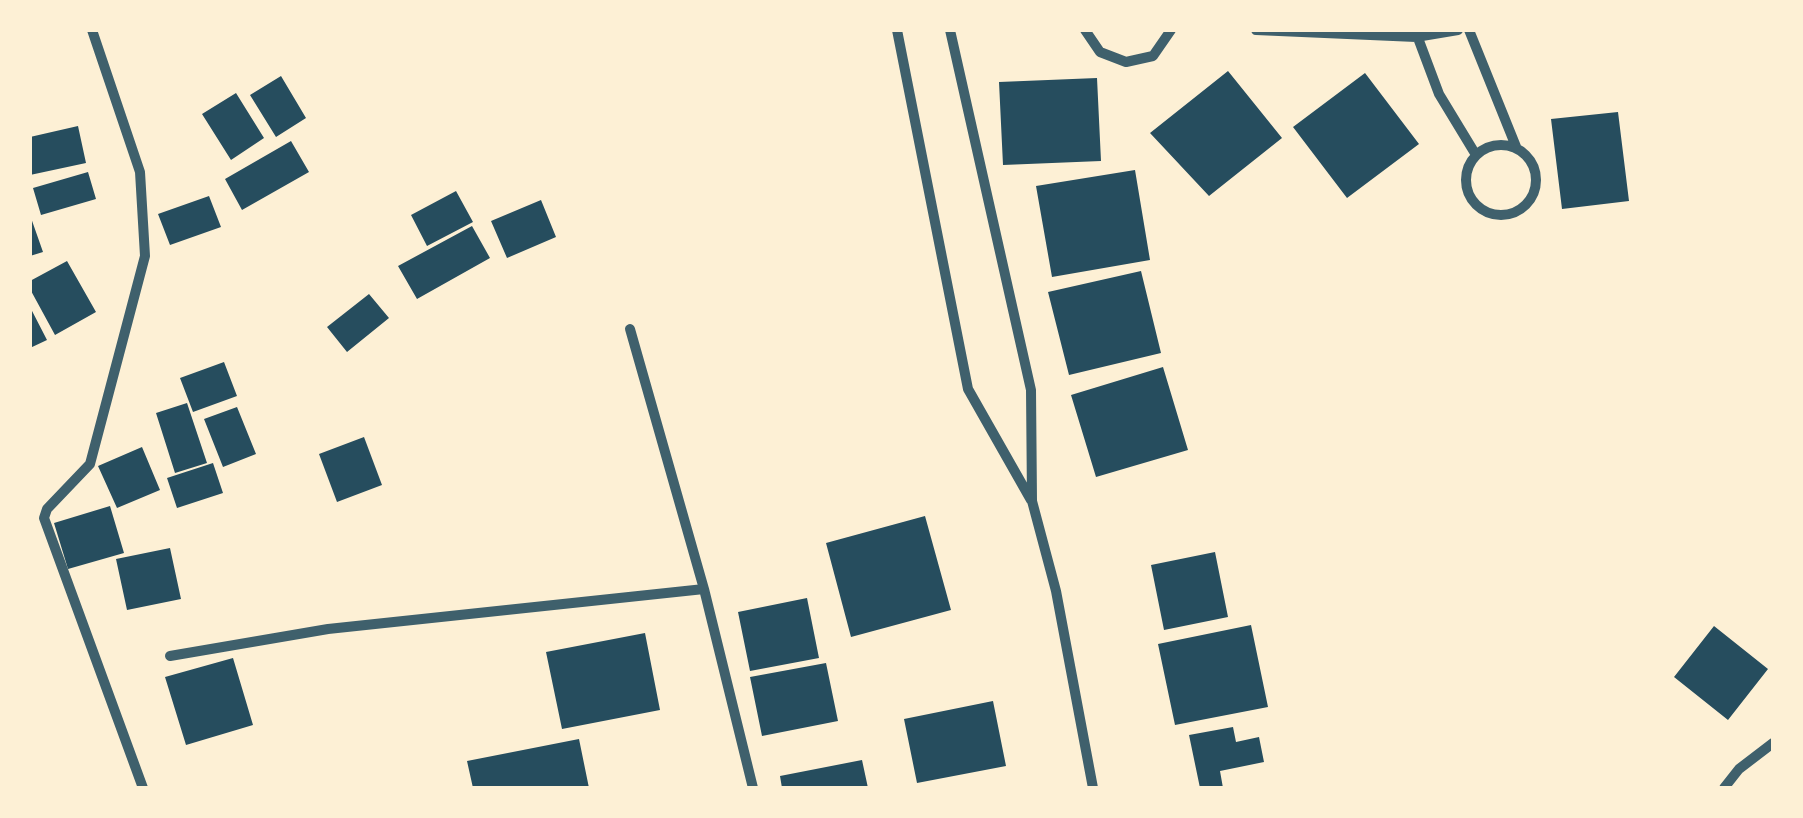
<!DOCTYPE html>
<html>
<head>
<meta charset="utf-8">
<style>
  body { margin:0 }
  #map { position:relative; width:1803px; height:818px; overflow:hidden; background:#fdf0d5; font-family:Cabin,sans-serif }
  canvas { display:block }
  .frame { position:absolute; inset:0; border:32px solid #fdf0d5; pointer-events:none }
</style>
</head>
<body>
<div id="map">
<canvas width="1803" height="818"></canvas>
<div class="frame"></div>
</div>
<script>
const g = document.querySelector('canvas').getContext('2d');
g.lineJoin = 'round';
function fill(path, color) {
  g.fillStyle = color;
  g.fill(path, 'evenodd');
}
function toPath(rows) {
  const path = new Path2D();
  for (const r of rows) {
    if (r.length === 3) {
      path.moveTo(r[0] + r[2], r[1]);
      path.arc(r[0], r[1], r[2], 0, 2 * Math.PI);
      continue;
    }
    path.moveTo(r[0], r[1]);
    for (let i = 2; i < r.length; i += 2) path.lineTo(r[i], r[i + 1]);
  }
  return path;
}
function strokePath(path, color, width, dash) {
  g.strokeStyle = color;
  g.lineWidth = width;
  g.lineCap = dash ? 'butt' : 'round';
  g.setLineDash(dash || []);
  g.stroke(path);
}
fill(toPath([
  [1228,71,1282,138,1209,196,1150,133],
  [1365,73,1419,144,1347,198,1293,127],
  [281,76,306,118,276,137,250,95],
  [1097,78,1101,161,1003,165,999,82],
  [236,93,264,138,231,160,202,114],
  [1618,112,1629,201,1562,209,1551,119],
  [78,126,86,163,30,175,30,137],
  [291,141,309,172,242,210,225,179],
  [1135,170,1150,260,1052,277,1036,186],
  [88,172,96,199,41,215,33,188],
  [456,191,473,222,427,246,411,215],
  [209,196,221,227,170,245,158,214],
  [541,200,556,237,507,258,491,221],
  [30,215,43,252,30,256],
  [472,226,490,258,417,299,398,266],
  [67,261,96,312,55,335,30,289,30,281],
  [1141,271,1161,353,1069,375,1048,292],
  [369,294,389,318,347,352,327,327],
  [30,307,47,340,30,348],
  [224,362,237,396,193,412,180,378],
  [1163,367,1188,450,1096,477,1071,395],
  [187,403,207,463,175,473,156,413],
  [237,407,256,454,223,467,204,419],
  [364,437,382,485,337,502,319,454],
  [142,447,160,490,117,508,98,466],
  [213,463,223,493,177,508,167,478],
  [110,506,124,553,68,569,54,523],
  [925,516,951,610,851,637,826,543],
  [170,548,181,599,127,610,116,559],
  [1215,552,1228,617,1164,630,1151,565],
  [807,598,819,658,750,671,738,612],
  [1251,625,1268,707,1175,725,1158,644],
  [1714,626,1768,669,1728,720,1674,677],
  [645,633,660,710,562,729,546,652],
  [233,658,253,725,186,745,165,677],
  [826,663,838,721,762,736,750,677],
  [993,701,1006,766,917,783,904,719],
  [1233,727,1236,742,1259,737,1264,762,1220,771,1223,788,1200,788,1189,735],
  [579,739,589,788,473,788,467,761],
  [862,760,868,788,782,788,780,776]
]), '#264d5e');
strokePath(toPath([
  [92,30,140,172,145,256,90,464,47,509,44,518,143,788],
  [897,30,968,389,1031,500],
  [950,30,1031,390,1032,501,1056,591,1093,788],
  [1085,30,1100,52,1126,62,1153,56,1171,30],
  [1256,30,1416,37,1458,30],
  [1415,30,1439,94,1476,155],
  [1469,30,1517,149],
  [1501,180,35],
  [630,329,704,589],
  [170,656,328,629,704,589,753,788],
  [1724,788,1739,769,1773,743]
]), '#3f606c', 10);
</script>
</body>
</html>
